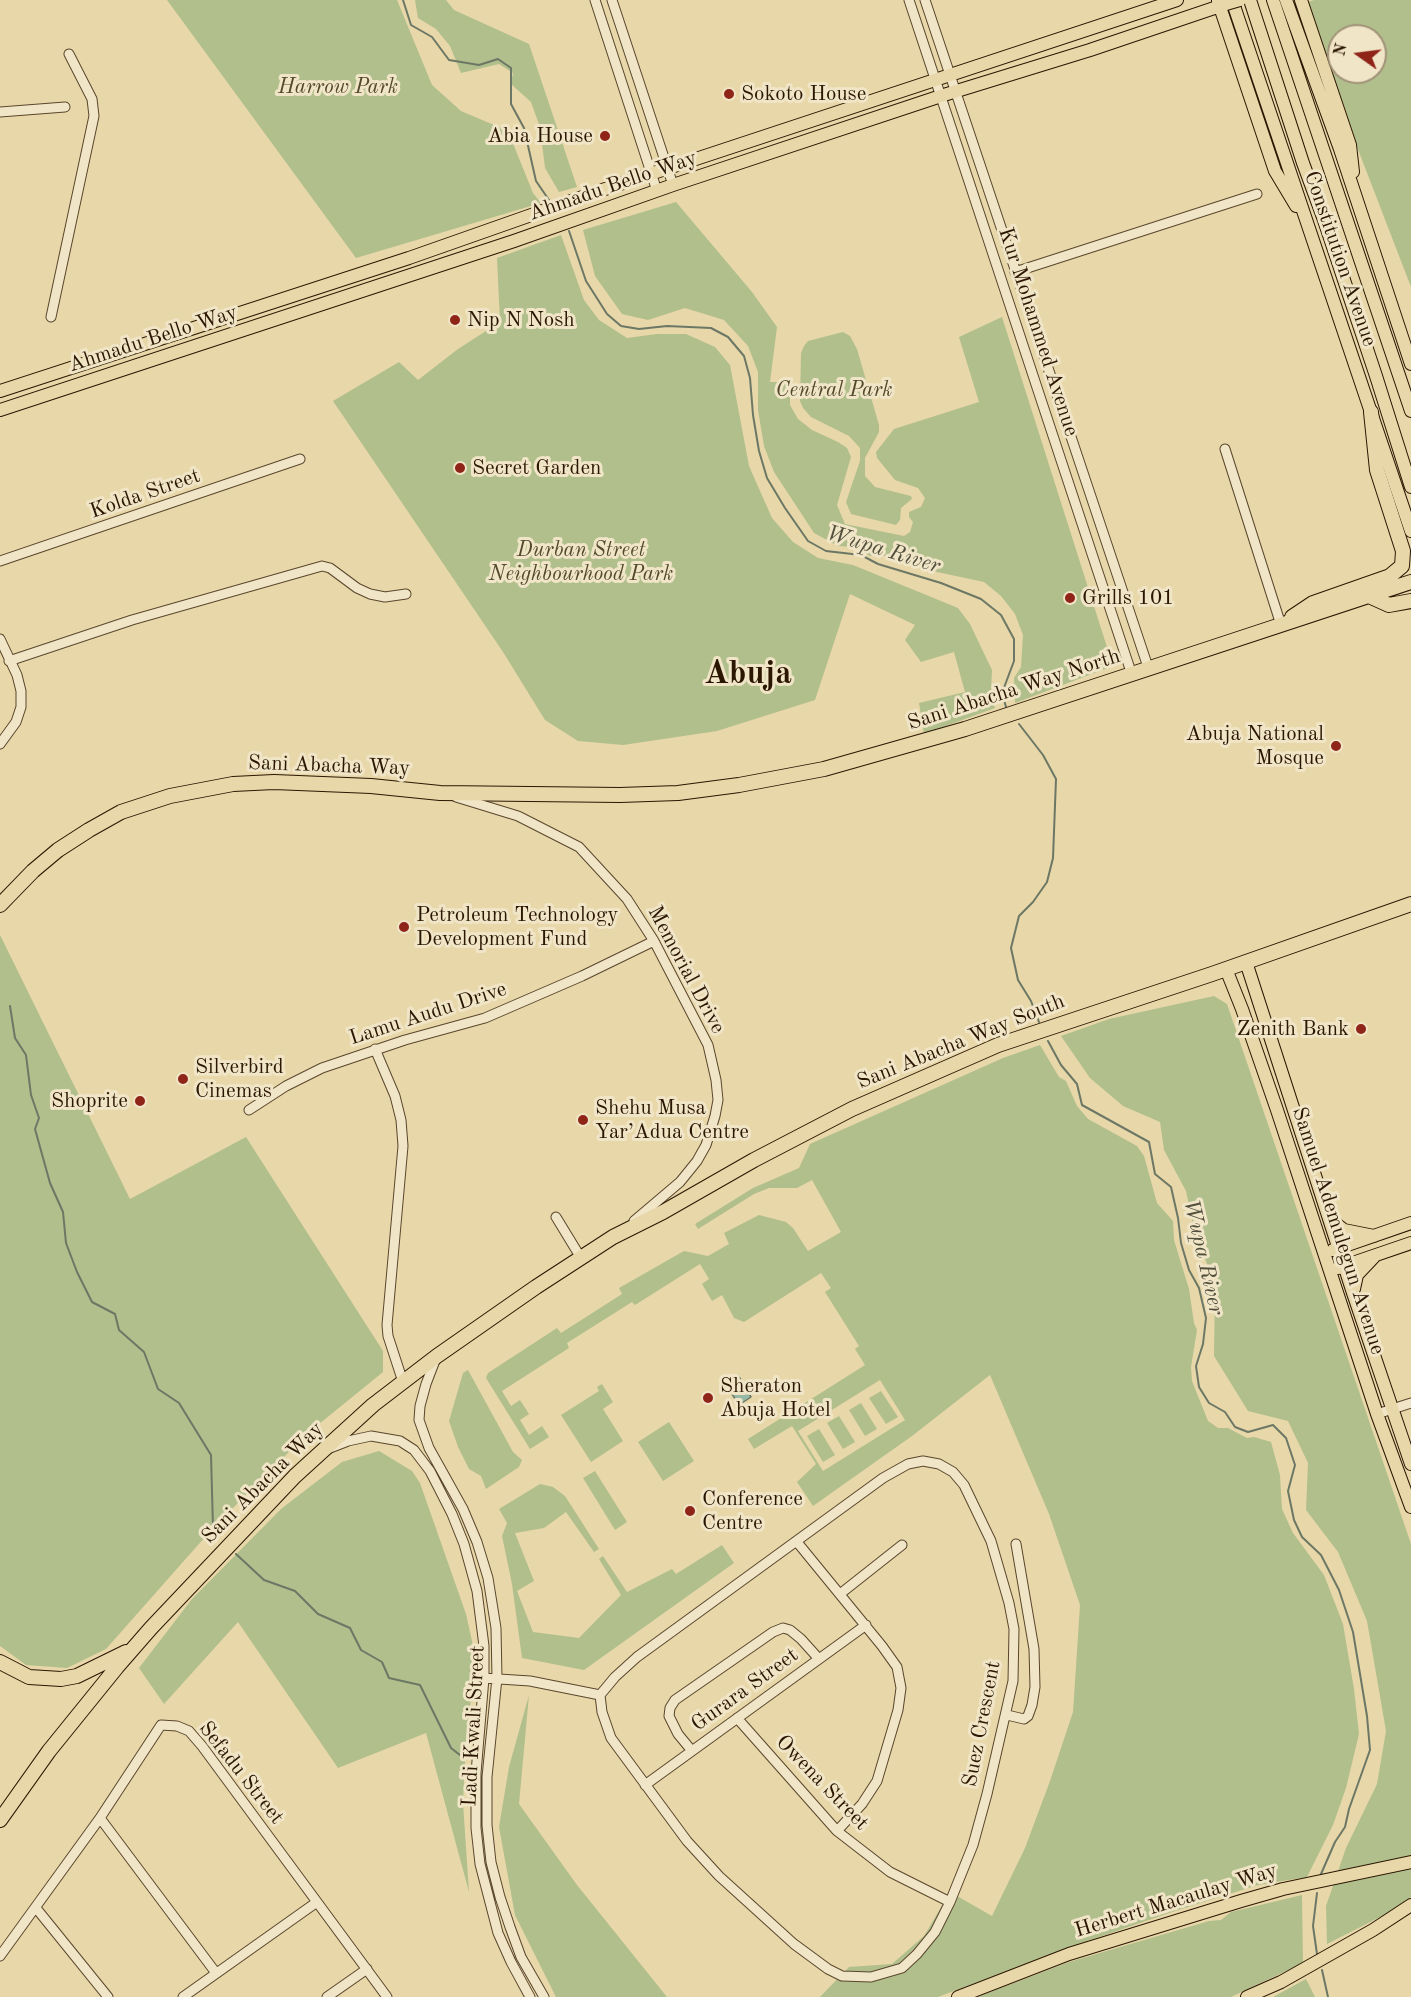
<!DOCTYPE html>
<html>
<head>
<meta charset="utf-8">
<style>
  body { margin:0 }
  #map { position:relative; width:1411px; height:1997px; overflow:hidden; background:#e8d7a9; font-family:"Old Standard TT",serif }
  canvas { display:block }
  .north { position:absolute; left:1327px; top:24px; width:60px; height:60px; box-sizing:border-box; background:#f0e5c7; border:2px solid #a19278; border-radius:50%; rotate:284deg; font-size:16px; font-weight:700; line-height:24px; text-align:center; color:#2b1602 }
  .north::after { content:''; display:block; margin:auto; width:21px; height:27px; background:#8f2418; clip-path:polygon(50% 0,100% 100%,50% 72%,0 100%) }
</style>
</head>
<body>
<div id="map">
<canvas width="1411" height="1997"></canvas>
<div class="north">N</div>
</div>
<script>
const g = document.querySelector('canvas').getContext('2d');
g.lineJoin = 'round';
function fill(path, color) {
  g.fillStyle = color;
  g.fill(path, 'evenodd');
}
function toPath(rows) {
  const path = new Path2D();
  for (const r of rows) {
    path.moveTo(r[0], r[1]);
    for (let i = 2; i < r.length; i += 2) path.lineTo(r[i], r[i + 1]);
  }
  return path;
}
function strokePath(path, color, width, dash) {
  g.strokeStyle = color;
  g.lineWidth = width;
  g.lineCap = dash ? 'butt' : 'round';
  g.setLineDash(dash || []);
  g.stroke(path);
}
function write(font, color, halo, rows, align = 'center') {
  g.font = font + ' "Old Standard TT",serif';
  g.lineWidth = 6;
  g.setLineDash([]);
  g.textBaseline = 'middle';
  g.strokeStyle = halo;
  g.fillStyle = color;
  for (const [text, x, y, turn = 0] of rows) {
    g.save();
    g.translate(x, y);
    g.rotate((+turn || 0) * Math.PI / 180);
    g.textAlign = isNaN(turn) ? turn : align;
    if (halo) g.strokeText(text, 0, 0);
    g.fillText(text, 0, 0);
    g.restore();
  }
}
fill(toPath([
  [167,0,397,0,432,85,461,111,508,131,533,193,541,203,356,258],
  [415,0,446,0,454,10,529,44,577,187,559,192,545,168,540,127,531,102,511,84,513,73,499,64,461,73,450,46,436,29,418,18],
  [1314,0,1411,0,1411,287,1302,4],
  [1339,36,1375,36,1375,72,1339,72],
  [676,202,752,292,777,327,770,382,790,382,790,405,798,419,812,430,838,442,847,448,851,457,837,505,845,524,904,536,910,532,913,522,909,517,909,512,921,507,925,498,918,488,895,480,877,458,876,452,894,429,979,402,959,337,1002,317,1113,666,1015,703,1014,678,1021,667,1023,635,1015,614,1001,596,984,582,923,569,892,556,870,556,855,547,838,546,814,533,774,472,764,446,758,410,758,372,748,346,724,320,685,308,648,320,622,314,595,276,583,230],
  [561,235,584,300,599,320,627,338,657,334,686,334,715,347,730,365,749,466,772,518,793,542,818,558,853,565,958,608,970,624,992,670,991,694,995,708,924,734,919,703,965,692,954,652,921,662,905,640,915,625,850,594,815,700,717,731,623,745,578,741,545,720,503,652,333,401,399,362,418,380,458,349,500,322,497,258],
  [843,332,850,336,857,349,879,425,879,432,865,458,865,476,875,487,911,496,912,499,901,508,900,520,896,525,851,514,846,502,860,461,860,448,849,436,811,417,803,408,800,401,801,353,804,346,808,341],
  [0,935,130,1199,246,1137,383,1351,383,1372,308,1433,213,1528,106,1649,67,1668,26,1665,0,1646],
  [1214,996,1227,1004,1411,1544,1411,1897,1388,1913,1327,1944,1326,1906,1346,1848,1377,1784,1386,1731,1367,1621,1338,1552,1306,1510,1308,1463,1288,1421,1248,1411,1214,1356,1215,1287,1193,1224,1186,1191,1164,1150,1160,1122,1123,1106,1090,1078,1061,1036,1109,1019],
  [1040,1045,1059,1077,1066,1081,1077,1106,1088,1119,1137,1146,1144,1156,1157,1203,1173,1221,1174,1240,1189,1289,1194,1323,1197,1330,1191,1367,1192,1381,1208,1421,1218,1428,1228,1428,1247,1438,1254,1437,1271,1442,1280,1475,1282,1509,1293,1533,1324,1575,1343,1624,1354,1689,1359,1734,1346,1788,1333,1825,1307,1877,1258,1885,1175,1911,1073,1946,938,1997,820,1997,849,1967,892,1964,924,1936,950,1892,992,1916,1025,1848,1050,1781,1073,1712,1080,1605,1049,1514,990,1375,912,1436,813,1506,797,1482,816,1464,792,1426,754,1449,748,1439,865,1365,855,1349,859,1346,825,1292,831,1288,821,1273,744,1322,734,1318,722,1295,712,1301,702,1284,709,1279,700,1264,635,1305,632,1302,567,1343,569,1348,502,1391,511,1406,520,1400,529,1414,520,1420,529,1435,542,1426,549,1437,530,1449,486,1378,488,1373,557,1328,561,1333,622,1294,619,1288,684,1251,708,1256,729,1244,724,1233,759,1215,786,1222,793,1228,808,1251,841,1232,812,1180,797,1188,769,1188,754,1194,698,1229,695,1224,753,1188,799,1168,810,1144,1003,1058],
  [880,1380,905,1420,823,1471,798,1431],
  [468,1370,513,1452,522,1460,519,1467,486,1489,481,1476,469,1469,458,1447,449,1421,463,1373],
  [602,1384,613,1402,603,1409,623,1441,591,1462,561,1415,599,1391,597,1387],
  [881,1391,898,1417,886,1424,869,1398],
  [861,1403,877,1429,865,1436,849,1410],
  [839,1416,855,1442,843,1449,827,1423],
  [669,1422,694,1461,663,1481,638,1442],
  [819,1429,835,1455,823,1462,807,1436],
  [379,1451,412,1471,420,1483,466,1614,476,1659,466,1739,463,1803,469,1892,426,1733,338,1768,238,1622,164,1704,139,1668,192,1599,281,1509,342,1462],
  [595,1471,627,1522,615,1530,583,1478],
  [540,1484,553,1487,565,1496,599,1549,594,1552,566,1512,544,1528,515,1533,534,1581,517,1591,533,1632,579,1638,621,1595,599,1559,603,1556,627,1592,672,1569,676,1574,722,1545,734,1563,584,1670,522,1658,512,1584,502,1536,507,1523,499,1509],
  [529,1695,519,1804,577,1885,667,1997,556,1997,515,1915,499,1827,509,1767],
  [1302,1895,1303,1963,1231,1997,977,1997,1069,1962,1209,1921,1221,1920,1231,1912],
  [1306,1979,1315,1997,1273,1997]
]), '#b0bf8c');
const water = toPath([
  [738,1375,751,1397,739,1405,725,1383,738,1375]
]);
fill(water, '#97baa7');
strokePath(water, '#6c7865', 1.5);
strokePath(toPath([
  [403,0,411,25,432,37,449,60,479,65,498,59,511,68,511,104,524,128,536,181,549,200],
  [569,231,586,281,607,314,621,326,639,329,667,326,711,328,728,337,744,356,750,378,753,415,759,451,767,478,785,508,808,541,826,551,861,555,878,564,941,583,981,599,1001,615,1014,639,1014,661,1002,693,1006,707],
  [1019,724,1043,755,1056,779,1053,858,1047,882,1033,902,1019,916,1011,948,1018,980,1031,1001,1039,1022],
  [10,1006,15,1038,26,1055,31,1095,39,1118,35,1129,50,1183,63,1212,66,1243,77,1272,92,1302,115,1314,119,1330,144,1352,158,1389,179,1403,211,1455,213,1528],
  [1048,1041,1061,1065,1077,1084,1082,1105,1149,1142,1155,1174,1171,1187,1178,1218,1181,1243,1189,1270,1199,1288,1206,1318,1203,1344,1196,1366,1199,1387,1209,1403,1225,1412,1235,1427,1248,1432,1273,1425,1286,1438,1295,1465,1288,1491,1294,1520,1302,1537,1321,1555,1339,1590,1353,1632,1367,1716,1370,1750,1349,1809,1345,1827,1335,1842,1321,1874],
  [236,1554,264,1580,295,1591,318,1614,350,1628,361,1650,382,1662,389,1678,420,1685,451,1748,465,1759],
  [1317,1893,1313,1926,1317,1954],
  [1322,1970,1328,1997]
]), '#6c7865', 2);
const minor = toPath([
  [595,0,657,191],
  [612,0,673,185],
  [909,0,1132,675],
  [925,0,1149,670],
  [0,112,65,107],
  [1015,272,1257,194],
  [51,317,94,116,92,99,69,54],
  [1225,449,1281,625],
  [0,561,300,459],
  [0,639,17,675,21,691,21,707,16,722,0,744],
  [9,661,132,620,322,566,330,568,357,588,370,594,385,597,406,594],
  [456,797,518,816,579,847,627,899,654,941,708,1045,716,1080,718,1100,715,1116,706,1145,697,1161,680,1182,634,1221],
  [375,1049,395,1096,401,1120,403,1146,387,1325,388,1336,403,1382],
  [249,1110,286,1086,322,1068,405,1040,485,1018,582,976,654,941],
  [556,1217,581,1258],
  [436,1358,426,1384,420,1406,419,1420,429,1448,463,1509,477,1542,488,1578,496,1628,497,1678,487,1777,487,1825,491,1862,500,1897,510,1927,521,1957,544,1997],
  [1377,1414,1411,1403],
  [330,1448,348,1441,371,1436,400,1441,414,1450,430,1471,452,1514,464,1544,477,1591,484,1646,484,1678,476,1773,476,1828,480,1864,498,1933,511,1962,530,1997],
  [923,1461,939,1464,953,1472,964,1485,991,1541,1009,1603,1014,1629,1013,1681,987,1794,973,1845,950,1902,935,1932,917,1954,902,1968,871,1977,842,1976,828,1969,794,1944,719,1876,687,1841,611,1738,602,1712,600,1695,615,1677,637,1657,883,1478,908,1464,923,1461],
  [797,1542,882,1646,897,1667,901,1688,898,1710,877,1781,862,1804,837,1831],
  [840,1594,902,1545],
  [484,1678,530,1681,600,1695],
  [1007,1715,1024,1719,1028,1716,1032,1705,1035,1687,1034,1649,1016,1544],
  [737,1718,837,1831,890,1872,950,1902],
  [692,1751,678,1734,669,1716,670,1708,675,1700,773,1632,783,1628,790,1630,801,1639,819,1659],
  [645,1785,866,1625],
  [100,1818,216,1973],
  [36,1908,108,1997],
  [0,1956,100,1818,161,1725,177,1726,189,1731,202,1746,387,1997],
  [183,1997,317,1902],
  [327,1997,367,1969]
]);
const major = toPath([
  [1232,0,1411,531],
  [1250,0,1303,163,1324,220,1376,376,1411,487],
  [1273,0,1411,411],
  [1286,0,1340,149,1411,364],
  [1301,0,1350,145,1353,172],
  [1218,1,1275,171,1296,206],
  [0,391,409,258,608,188,1177,0],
  [0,410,514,241,673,185,947,94,1090,50,1226,4],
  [1246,962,1353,1293,1411,1464],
  [1226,969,1242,1009,1277,1110,1377,1414,1411,1507],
  [1331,1220,1344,1230,1374,1236],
  [1333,1250,1411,1223],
  [1338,1268,1411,1243],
  [1354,1289,1357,1275,1374,1257],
  [958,1997,1069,1954,1241,1901,1283,1889,1411,1862],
  [1247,1997,1281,1982,1373,1930,1411,1905]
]);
const highway = toPath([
  [1369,596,1389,605,1411,601],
  [1292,617,1313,603,1390,576,1402,566,1403,551,1377,470,1371,412],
  [0,905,33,871,58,850,89,830,121,812,170,796,233,784,274,782,371,786,440,793,620,795,678,793,739,785,824,769,965,729,1411,582],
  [0,1662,29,1677,61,1679,77,1676,126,1652],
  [0,1820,49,1751,117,1667,151,1628,295,1476,373,1405,437,1356,536,1287,613,1237,663,1212,754,1160,852,1109,998,1045,1212,974,1411,904]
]);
strokePath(minor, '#5a462c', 11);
strokePath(major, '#2b1602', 14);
strokePath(highway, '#2b1602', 16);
strokePath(minor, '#f0e5c7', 9);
strokePath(major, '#e8d7a9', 12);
strokePath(highway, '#e8d7a9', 14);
const majorBridge = toPath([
  [1226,4,1240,0]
]);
strokePath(majorBridge, '#2b1602', 14, []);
strokePath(majorBridge, '#e8d7a9', 12);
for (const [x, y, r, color] of [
  [729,94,6,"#8f2418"],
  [605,136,6,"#8f2418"],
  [455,320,6,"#8f2418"],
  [460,468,6,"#8f2418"],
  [1070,598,6,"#8f2418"],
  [1336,746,6,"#8f2418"],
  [404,927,6,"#8f2418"],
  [1361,1029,6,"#8f2418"],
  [183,1079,6,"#8f2418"],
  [140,1101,6,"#8f2418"],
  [583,1120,6,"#8f2418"],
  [708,1398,6,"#8f2418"],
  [690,1511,6,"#8f2418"]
]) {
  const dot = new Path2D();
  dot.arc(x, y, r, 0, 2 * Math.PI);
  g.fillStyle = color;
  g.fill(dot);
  strokePath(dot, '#f0e5c7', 2);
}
write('italic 21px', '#53492b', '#f0e5c7', [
  ["Harrow Park",338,87],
  ["Central Park",834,390],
  ["Durban Street",581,550],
  ["Neighbourhood Park",581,574]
]);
write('21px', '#2b1602', '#f0e5c7', [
  ["Sokoto House",741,94],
  ["Abia House",593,136,"right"],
  ["Nip N Nosh",467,320],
  ["Secret Garden",472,468],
  ["Grills 101",1082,598],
  ["Abuja National",1324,734,"right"],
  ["Mosque",1324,758,"right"],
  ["Petroleum Technology",416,915],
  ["Development Fund",416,939],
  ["Zenith Bank",1349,1029,"right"],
  ["Silverbird",195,1067],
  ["Cinemas",195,1091],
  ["Shoprite",128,1101,"right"],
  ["Shehu Musa",595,1108],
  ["Yar’Adua Centre",595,1132],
  ["Sheraton",720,1386],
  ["Abuja Hotel",720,1410],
  ["Conference",702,1499],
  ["Centre",702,1523]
], 'left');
write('21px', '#2b1602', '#f0e5c7', [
  ["Ahmadu Bello Way",613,186,-19],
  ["Constitution Avenue",1340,259,71],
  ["Kur Mohammed Avenue",1038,332,72],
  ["Ahmadu Bello Way",153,339,-18],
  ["Kolda Street",145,494,-19],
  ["Sani Abacha Way North",1014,690,-18],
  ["Sani Abacha Way",329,766,2],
  ["Memorial Drive",686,970,62],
  ["Lamu Audu Drive",428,1014,-18],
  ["Sani Abacha Way South",961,1042,-22],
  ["Samuel Ademulegun Avenue",1338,1231,72],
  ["Sani Abacha Way",263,1483,-45],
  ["Gurara Street",745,1690,-36],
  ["Suez Crescent",982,1724,-79],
  ["Ladi Kwali Street",474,1726,-87],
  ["Sefadu Street",241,1773,52],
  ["Owena Street",822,1783,46],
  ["Herbert Macaulay Way",1176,1901,-17]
]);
write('italic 22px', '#514f3c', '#f0e5c7', [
  ["Wupa River",883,550,17],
  ["Wupa River",1203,1257,77]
]);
write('bold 33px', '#2b1602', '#f0e5c7', [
  ["Abuja",748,674]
]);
</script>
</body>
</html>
